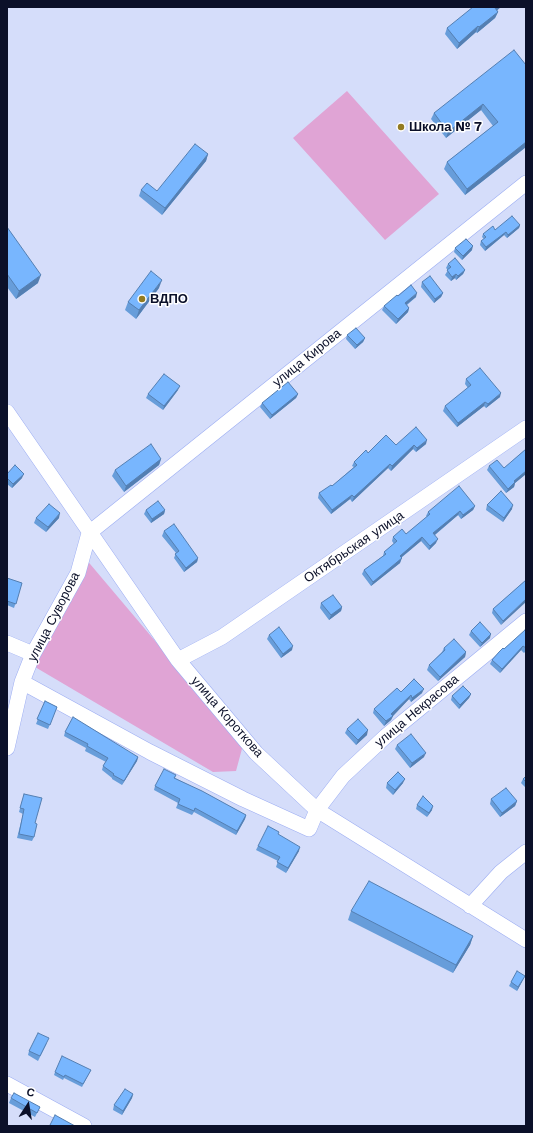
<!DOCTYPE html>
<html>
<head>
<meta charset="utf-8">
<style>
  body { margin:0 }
  #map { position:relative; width:533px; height:1133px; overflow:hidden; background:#d5ddfa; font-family:"Work Sans",sans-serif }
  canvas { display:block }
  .frame { position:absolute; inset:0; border:8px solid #0b1029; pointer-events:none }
  .north { position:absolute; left:8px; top:1085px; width:40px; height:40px; -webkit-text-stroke:3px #fff; paint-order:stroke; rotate:12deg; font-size:11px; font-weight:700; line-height:16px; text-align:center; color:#0b1029 }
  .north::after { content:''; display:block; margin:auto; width:14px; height:18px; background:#0b1029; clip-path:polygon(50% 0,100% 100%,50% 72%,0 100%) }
</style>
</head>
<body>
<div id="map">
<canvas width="533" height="1133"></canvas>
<div class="frame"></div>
<div class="north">С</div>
</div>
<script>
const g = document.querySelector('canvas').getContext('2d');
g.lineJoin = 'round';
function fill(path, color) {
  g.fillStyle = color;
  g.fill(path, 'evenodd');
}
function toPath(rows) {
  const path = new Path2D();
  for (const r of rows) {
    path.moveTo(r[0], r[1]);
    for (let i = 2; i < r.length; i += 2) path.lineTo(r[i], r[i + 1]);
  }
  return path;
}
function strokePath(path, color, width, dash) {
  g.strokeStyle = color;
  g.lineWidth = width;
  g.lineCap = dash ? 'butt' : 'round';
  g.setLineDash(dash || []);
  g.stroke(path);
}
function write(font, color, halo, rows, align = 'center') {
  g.font = font + ' "Work Sans",sans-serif';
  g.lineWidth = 3;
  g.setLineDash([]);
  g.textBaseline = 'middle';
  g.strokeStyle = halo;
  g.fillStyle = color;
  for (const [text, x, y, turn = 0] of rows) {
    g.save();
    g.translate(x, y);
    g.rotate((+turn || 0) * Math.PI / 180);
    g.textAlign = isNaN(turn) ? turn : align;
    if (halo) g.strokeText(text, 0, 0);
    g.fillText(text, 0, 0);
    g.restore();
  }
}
fill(toPath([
  [347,91,439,194,385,240,293,138],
  [85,558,243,745,236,771,213,772,35,667]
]), '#e0a4d5');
const minor = toPath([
  [7,412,178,660,256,753,317,810,526,940],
  [89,533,526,183],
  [7,643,33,654],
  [178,660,222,637,526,428],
  [22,682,150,752,243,799,309,829,317,810,343,776,386,736,526,621],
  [7,748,22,682,33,654,78,573,89,533],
  [470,906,501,872,526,852],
  [7,1084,84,1126]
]);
strokePath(minor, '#9cadf2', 16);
strokePath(minor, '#fff', 15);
fill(toPath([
  [497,10,498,12,495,18,477,33,476,32,457,49,445,34,447,28],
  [526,65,526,147,465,195,444,169,447,162,493,126,481,110,446,138,431,119,434,113],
  [208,154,206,161,162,215,139,196,141,190,157,191],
  [520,225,519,228,507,238,504,235,485,251,480,245,481,241,484,239,482,237,483,234,495,230],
  [7,227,38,283,16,299,7,287],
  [455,248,472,250,462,260,454,252],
  [448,264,465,270,463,274,456,280,455,278,451,281,445,275,448,270,446,268],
  [422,282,443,293,441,297,434,303,421,287],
  [159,288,136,319,125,310,128,302],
  [398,296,416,297,407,305,409,308,408,312,396,324,382,310,384,306],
  [347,335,365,338,363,342,355,349,346,339],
  [466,379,500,397,486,408,484,406,457,427,443,411,445,406,468,388,465,384],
  [178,390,163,410,146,398,148,394],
  [298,394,296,398,270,419,260,407,262,403],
  [426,444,416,452,413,449,391,471,388,468,352,502,350,499,331,514,318,498,319,493,332,486,354,467,352,466,354,462,368,453,396,445],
  [526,449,526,474,515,483,514,487,506,493,487,470,489,466,504,468],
  [161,459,159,465,124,492,112,476,115,470],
  [7,474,22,478,12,488,7,484],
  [487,505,512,509,503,522,486,510],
  [475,506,473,510,461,519,458,515,435,535,436,543,429,550,421,541,401,558,400,563,371,586,362,574,364,570,383,556,384,552,394,544,392,541,393,537,406,534,427,517,426,516,428,512],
  [146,510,165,510,164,514,151,523,144,514],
  [36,518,59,518,46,532,34,523],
  [164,531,198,558,197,562,184,572,174,558,176,553,162,536],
  [7,578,22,583,14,608,7,605],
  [526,580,501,625,492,613,493,609],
  [321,603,342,607,341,611,329,620,320,608],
  [471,631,490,638,480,647,469,635],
  [526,631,526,651,524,653,521,650,500,673,490,664,492,660],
  [269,635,292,650,281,658,267,639],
  [444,648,466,652,465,657,438,681,427,670,429,665,442,652],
  [401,692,422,693,411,702,409,699,393,716,391,720,384,726,373,713,374,709],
  [471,694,469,698,459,709,451,700,452,696],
  [45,701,57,707,48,729,36,724],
  [347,729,367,735,356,745,345,733],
  [65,732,138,757,137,761,122,785,112,779,112,778,102,770,103,766,106,762,85,751,86,748,64,736],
  [397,745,424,757,410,768,395,749],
  [176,775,175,778,246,815,245,819,236,835,194,812,192,815,176,808,178,803,154,790,155,786],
  [526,776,526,788,521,783,523,779],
  [387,783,403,783,393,795,386,788],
  [24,794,34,837,32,841,17,838,23,814,19,812],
  [491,799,517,801,515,806,500,817,490,804],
  [417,805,432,810,427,817,416,809],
  [278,835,299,851,286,873,276,867,278,861,256,850,258,846],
  [351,911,473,936,470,945,453,973,348,920],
  [523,980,517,991,509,986,511,982],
  [47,1043,38,1061,28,1055,29,1051],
  [91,1070,82,1087,64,1078,63,1080,54,1075,55,1072],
  [133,1094,132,1098,122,1115,113,1110,114,1105],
  [11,1098,40,1107,35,1117,9,1103]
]), '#679dda');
fill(toPath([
  [496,7,501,7,493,14],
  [498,12,495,18,477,33,479,27],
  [478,26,476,32,457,49,459,43],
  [483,104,481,110,446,138,448,132],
  [526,142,526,147,465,195,467,189],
  [208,154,206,161,162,215,165,208],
  [520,225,519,228,507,238,508,235],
  [506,232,504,235,485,251,486,247],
  [473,246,472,250,462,260,463,256],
  [465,270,463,274,456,280,458,276],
  [456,274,455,278,451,281,452,277],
  [41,275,38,283,16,299,19,291],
  [162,280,159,288,136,319,139,310],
  [417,293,416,297,403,307,405,303],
  [443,293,441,297,434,303,435,299],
  [409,308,408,312,396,324,398,319],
  [365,338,363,342,355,349,357,345],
  [180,386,178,390,163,410,164,406],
  [501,393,500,397,486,408,488,404],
  [298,394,296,398,270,419,272,415],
  [485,402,484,406,457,427,458,423],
  [427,440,426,444,416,452,417,448],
  [414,445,413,449,391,471,392,466],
  [161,459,159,465,124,492,126,486],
  [390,464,388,468,352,502,354,497],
  [526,471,526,474,515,483,514,487,506,493,508,489,514,481],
  [24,474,22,478,12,488,13,484],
  [352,495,350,499,331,514,332,510],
  [513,505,512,509,503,522,504,518],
  [475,506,473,510,461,519,463,515],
  [165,510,164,514,151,523,152,519],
  [460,511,458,515,432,537,433,533],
  [60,513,59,518,46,532,48,527],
  [422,537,421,541,398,560,400,556],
  [438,539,436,543,429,550,430,546],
  [198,558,197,562,184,572,186,568],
  [402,558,400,563,371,586,373,582],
  [526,599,526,602,501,625,503,621],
  [342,607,341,611,329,620,331,615],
  [491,634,490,638,480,647,482,643],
  [293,646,292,650,281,658,283,654],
  [523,646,521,650,500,673,502,669],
  [466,652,465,657,438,681,440,677],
  [424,689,422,693,411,702,412,698],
  [471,694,469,698,459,709,460,705],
  [411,695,409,699,392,717,393,716,391,720,384,726,386,721,391,714],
  [368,730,367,735,356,745,358,740],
  [426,753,424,757,410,768,412,763],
  [138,757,137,761,122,785,124,781],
  [405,779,403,783,393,795,395,790],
  [517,801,515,806,500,817,502,813],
  [433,806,432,810,427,817,429,813],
  [246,815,245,819,236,835,237,831],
  [300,847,299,851,286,873,288,868],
  [473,936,470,945,453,973,456,965],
  [525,976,523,980,517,991,518,987],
  [133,1094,132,1098,122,1115,123,1111]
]), '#547fb2');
const building = toPath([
  [473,7,496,7,495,8,498,12,479,27,478,26,459,43,447,28,473,7],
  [514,50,526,65,526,142,467,189,447,162,498,122,483,104,448,132,434,113,514,50],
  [195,144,208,154,165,208,141,190,147,183,157,191,195,144],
  [512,216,520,225,508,235,506,232,486,247,481,241,486,237,483,234,493,226,495,230,512,216],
  [7,227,41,275,19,291,7,274,7,227],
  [466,239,473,246,463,256,455,248,466,239],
  [455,258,465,270,458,276,456,274,452,277,447,270,451,267,448,264,455,258],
  [151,271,162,280,139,310,128,302,151,271],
  [430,276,443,293,435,299,422,282,430,276],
  [411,285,417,293,405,303,409,308,398,319,384,306,397,295,398,296,411,285],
  [356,328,365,338,357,345,347,335,356,328],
  [480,368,501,393,488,404,485,402,458,423,445,406,471,385,466,379,480,368],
  [164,374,180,386,164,406,148,394,164,374],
  [288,382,298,394,272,415,262,403,288,382],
  [416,427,427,440,417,448,414,445,392,466,390,464,354,497,352,495,332,510,319,493,331,485,332,486,357,465,354,462,366,450,368,453,386,435,396,445,416,427],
  [151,444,161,459,126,486,115,470,151,444],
  [526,449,526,471,514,481,515,482,508,489,489,466,497,460,504,468,526,449],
  [15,465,24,474,13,484,7,478,7,474,15,465],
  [459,486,475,506,463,515,460,511,433,533,438,539,430,546,422,537,400,556,402,558,373,582,364,570,386,554,384,552,397,541,393,537,402,529,406,534,430,514,428,512,459,486],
  [501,491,513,505,504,518,487,505,501,491],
  [158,501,165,510,152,519,146,510,158,501],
  [49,504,60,513,48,527,36,518,49,504],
  [174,524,198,558,186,568,175,554,179,551,164,531,174,524],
  [7,578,22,583,16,604,7,601,7,578],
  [526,580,526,599,503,621,493,609,526,580],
  [333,595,342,607,331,615,321,603,333,595],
  [480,622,491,634,482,643,471,631,480,622],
  [279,627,293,646,283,654,269,635,279,627],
  [525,630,526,631,526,648,523,646,502,669,492,660,499,652,503,648,504,649,525,630],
  [454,639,466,652,440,677,429,665,445,650,444,648,454,639],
  [414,679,424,689,412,698,411,695,391,714,393,716,386,721,374,709,397,688,401,692,414,679],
  [463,686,471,694,460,705,452,696,463,686],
  [45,701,57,707,50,725,37,719,45,701],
  [73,717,138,757,124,781,113,775,114,774,103,766,108,758,87,746,88,744,65,732,73,717],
  [358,719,368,730,358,740,347,729,358,719],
  [411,734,426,753,412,763,397,745,411,734],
  [164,769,176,775,174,778,202,791,246,815,237,831,195,808,194,811,178,804,180,799,155,786,164,769],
  [398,772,405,779,395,790,387,783,398,772],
  [526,776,526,782,523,779,526,776],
  [506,788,517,801,502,813,491,799,506,788],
  [24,794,42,798,35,823,37,824,34,837,19,834,24,809,20,808,24,794],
  [423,796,433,806,429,813,417,805,423,796],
  [268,826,279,832,278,834,300,847,288,868,277,862,280,857,258,846,268,826],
  [369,881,473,936,456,965,351,911,369,881],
  [517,971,525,976,518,987,511,982,517,971],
  [38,1033,49,1038,40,1056,29,1051,38,1033],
  [62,1056,91,1070,83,1084,65,1075,64,1077,55,1072,62,1056],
  [125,1089,133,1094,123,1111,114,1105,125,1089],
  [14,1093,40,1107,37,1113,11,1098,14,1093],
  [55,1115,75,1126,53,1126,50,1125,55,1115]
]);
fill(building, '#78b6fe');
strokePath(building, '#547fb2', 1);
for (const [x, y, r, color] of [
  [401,127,4,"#937b21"],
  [142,299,4,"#937b21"]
]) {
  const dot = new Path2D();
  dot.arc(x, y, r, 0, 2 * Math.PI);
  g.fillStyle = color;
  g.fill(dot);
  strokePath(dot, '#fff', 1.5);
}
write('bold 13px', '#0b1029', '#fff', [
  ["Школа № 7",409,127],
  ["ВДПО",150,299]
], 'left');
write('13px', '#0b1029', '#fff', [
  ["улица Кирова",307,358,-39],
  ["Октябрьская улица",354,547,-34],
  ["улица Суворова",54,617,-63],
  ["улица Некрасова",417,711,-40],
  ["улица Короткова",227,717,49]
]);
</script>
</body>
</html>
